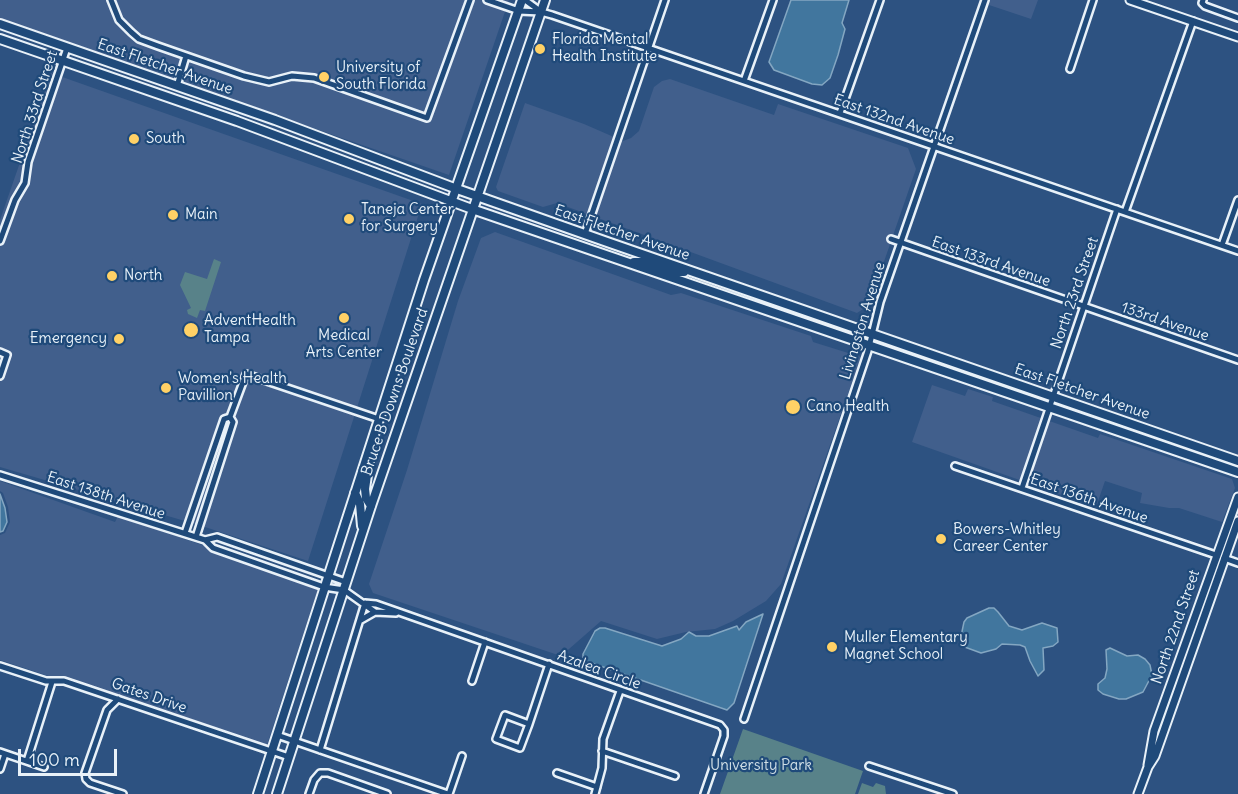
<!DOCTYPE html>
<html>
<head>
<meta charset="utf-8">
<style>
  body { margin:0 }
  #map { position:relative; width:1238px; height:794px; overflow:hidden; background:#2d5281; font-family:Delius,sans-serif }
  canvas { display:block }
  .scale { position:absolute; left:18px; top:749px; width:99px; height:27px; box-sizing:border-box; border:3px solid #e8f1f8; border-top:0; padding-left:8px; font-size:18px; line-height:21px; white-space:nowrap; color:#e8f1f8; -webkit-text-stroke:4px #1f4a7a; paint-order:stroke }
</style>
</head>
<body>
<div id="map">
<canvas width="1238" height="794"></canvas>
<div class="scale">100 m</div>
</div>
<script>
const g = document.querySelector('canvas').getContext('2d');
g.lineJoin = 'round';
function fill(path, color) {
  g.fillStyle = color;
  g.fill(path, 'evenodd');
}
function toPath(rows) {
  const path = new Path2D();
  for (const r of rows) {
    path.moveTo(r[0], r[1]);
    for (let i = 2; i < r.length; i += 2) path.lineTo(r[i], r[i + 1]);
  }
  return path;
}
function strokePath(path, color, width, dash) {
  g.strokeStyle = color;
  g.lineWidth = width;
  g.lineCap = dash ? 'butt' : 'round';
  g.setLineDash(dash || []);
  g.stroke(path);
}
function write(font, color, halo, rows, align = 'center') {
  g.font = font + ' Delius,sans-serif';
  g.lineWidth = 4.5;
  g.setLineDash([]);
  g.textBaseline = 'middle';
  g.strokeStyle = halo;
  g.fillStyle = color;
  for (const [text, x, y, turn = 0] of rows) {
    g.save();
    g.translate(x, y);
    g.rotate((+turn || 0) * Math.PI / 180);
    g.textAlign = isNaN(turn) ? turn : align;
    if (halo) g.strokeText(text, 0, 0);
    g.fillText(text, 0, 0);
    g.restore();
  }
}
fill(toPath([
  [0,0,509,0,449,175,0,20],
  [990,0,1038,0,1031,19,989,5],
  [51,73,422,204,308,561,202,526,0,467,0,220],
  [670,79,774,115,778,104,908,148,916,169,869,305,857,313,557,203,543,207,498,191,496,187,525,103,584,124,623,141,631,138,639,131,654,87,662,81],
  [495,232,671,295,681,293,811,336,813,342,861,357,781,584,766,601,733,621,715,629,686,632,657,639,601,621,561,656,373,593,369,584,407,470,458,301,481,238],
  [932,385,965,396,968,389,993,397,992,401,1098,438,1100,434,1232,479,1235,488,1222,522,1179,508,1169,508,1140,503,1142,493,1105,481,1096,507,912,442],
  [0,481,115,522,118,516,153,528,205,546,212,552,318,589,266,748,0,660,0,535,5,533,10,522,8,507,3,493,0,491]
]), '#415f8c');
fill(toPath([
  [214,259,221,262,205,311,200,310,197,318,188,314,187,310,191,308,180,285,185,272,207,279],
  [743,729,863,771,855,794,720,794],
  [862,783,873,787,876,783,885,786,886,794,858,794]
]), '#588289');
const water = toPath([
  [791,0,849,0,842,23,845,29,838,55,830,78,822,85,812,84,774,70,769,62,791,0],
  [0,494,5,508,7,522,3,531,0,532,0,494],
  [989,608,994,608,998,612,1009,626,1022,630,1042,623,1057,628,1058,642,1053,646,1043,648,1044,670,1038,676,1030,661,1025,647,1020,645,1002,644,996,649,981,653,962,646,960,641,964,622,967,618,989,608],
  [763,614,734,703,727,710,586,661,583,659,583,654,595,631,600,628,605,628,662,646,681,639,689,632,696,636,709,636,737,626,739,630,746,622,763,614],
  [1110,648,1127,656,1138,655,1145,659,1150,665,1152,675,1143,692,1126,699,1119,699,1103,694,1098,690,1098,684,1105,678,1107,669,1106,650,1110,648]
]);
fill(water, '#41769e');
strokePath(water, '#84a7c2', 1.5);
const minor = toPath([
  [111,0,119,20,131,32,139,39,158,46,244,76,269,82,292,76,314,78,427,118,470,0],
  [487,0,519,11,541,12,552,15,1238,251],
  [525,0,540,11],
  [1203,0,1202,3,1205,6,1238,18],
  [1070,69,1093,0],
  [744,81,773,0],
  [177,86,186,56],
  [840,113,880,0],
  [1125,212,1193,21],
  [585,234,665,0],
  [891,239,1238,360],
  [0,241,15,200,25,183,28,162,67,48],
  [1222,245,1238,200],
  [0,352,7,355,0,376],
  [230,417,246,374,379,419],
  [955,466,1216,555],
  [0,475,205,540,213,548,324,587,344,590,375,612,396,613],
  [1022,488,1117,209],
  [185,533,224,419,230,417,233,422,196,537],
  [205,540,217,537,346,582],
  [1224,558,1238,563],
  [365,603,376,604,396,611,720,725,724,730,724,736,704,794],
  [361,620,375,612],
  [0,666,46,681,64,681,289,757],
  [472,681,485,642],
  [118,699,107,710,85,773,86,779,90,783,123,794],
  [744,719,868,351,880,302,985,0],
  [529,724,520,748,496,739,505,715,529,724,549,664],
  [277,735,448,794],
  [320,750,365,603],
  [602,751,675,776],
  [0,752,44,767],
  [27,761,52,682],
  [869,766,953,794],
  [0,769,5,754],
  [557,773,597,787],
  [309,794,314,780,320,773,328,773,387,794],
  [449,794,462,756],
  [595,794,602,768,603,739,620,691]
]);
const tertiary = toPath([
  [1130,0,1238,37],
  [1148,765,1154,731,1238,497],
  [1138,794,1148,767,1155,756,1238,521]
]);
const secondary = toPath([
  [0,24,275,120,457,189,610,243,1238,461],
  [0,39,237,121,472,209,1238,472],
  [634,262,648,262,674,272,684,272],
  [369,461,365,489,366,498,371,506],
  [355,493,360,504,362,526],
  [258,794,424,280,522,0],
  [277,794,371,506,545,0]
]);
strokePath(minor, '#e8f1f8', 10);
strokePath(tertiary, '#e8f1f8', 11);
strokePath(secondary, '#e8f1f8', 12);
strokePath(minor, '#1f4a7a', 5);
strokePath(tertiary, '#1f4a7a', 7);
strokePath(secondary, '#1f4a7a', 8);
for (const [x, y, r, color] of [
  [540,49,6,"#ffd166"],
  [324,77,6,"#ffd166"],
  [134,139,6,"#ffd166"],
  [173,215,6,"#ffd166"],
  [349,219,6,"#ffd166"],
  [112,276,6,"#ffd166"],
  [344,318,6,"#ffd166"],
  [191,330,8,"#ffd166"],
  [119,339,6,"#ffd166"],
  [166,388,6,"#ffd166"],
  [793,407,8,"#ffd166"],
  [941,539,6,"#ffd166"],
  [832,647,6,"#ffd166"]
]) {
  const dot = new Path2D();
  dot.arc(x, y, r, 0, 2 * Math.PI);
  g.fillStyle = color;
  g.fill(dot);
  strokePath(dot, '#1f4a7a', 2);
}
write('15px', '#e8f1f8', '#1f4a7a', [
  ["Florida Mental",552,40],
  ["Health Institute",552,57],
  ["University of",336,68],
  ["South Florida",336,85],
  ["South",146,139],
  ["Taneja Center",361,210],
  ["for Surgery",361,227],
  ["Main",185,215],
  ["North",124,276],
  ["AdventHealth",204,321],
  ["Tampa",204,338],
  ["Medical",344,336,"center"],
  ["Arts Center",344,353,"center"],
  ["Emergency",107,339,"right"],
  ["Women's Health",178,379],
  ["Pavillion",178,396],
  ["Cano Health",806,407],
  ["Bowers-Whitley",953,530],
  ["Career Center",953,547],
  ["Muller Elementary",844,638],
  ["Magnet School",844,655]
], 'left');
write('15px', '#e8f1f8', '#1f4a7a', [
  ["East Fletcher Avenue",165,67,19],
  ["North 33rd Street",35,107,-72],
  ["East 132nd Avenue",894,120,19],
  ["East Fletcher Avenue",622,233,19],
  ["East 133rd Avenue",991,262,19],
  ["North 23rd Street",1075,293,-71],
  ["Livingston Avenue",863,321,-73],
  ["133rd Avenue",1165,322,19],
  ["Bruce B Downs Boulevard",395,392,-71],
  ["East Fletcher Avenue",1082,392,19],
  ["East 138th Avenue",106,496,18],
  ["East 136th Avenue",1089,499,19],
  ["North 22nd Street",1176,627,-71],
  ["Azalea Circle",599,670,20],
  ["Gates Drive",149,696,19]
]);
write('15px', '#d2e0e7', '#1f4a7a', [
  ["University Park",761,766]
]);
</script>
</body>
</html>
